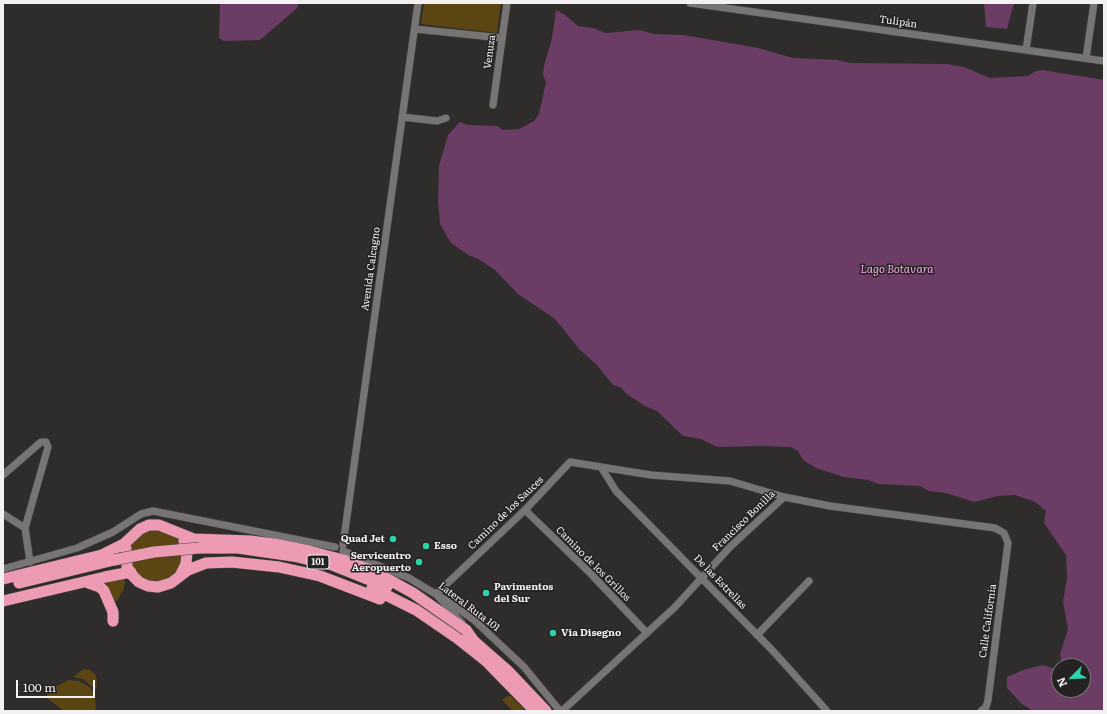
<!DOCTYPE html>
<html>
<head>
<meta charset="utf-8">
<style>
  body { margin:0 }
  #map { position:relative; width:1107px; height:714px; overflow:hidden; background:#2f2c2c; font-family:Literata,serif }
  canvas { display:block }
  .frame { position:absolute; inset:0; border:4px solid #f3f1f1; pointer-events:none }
  .north { position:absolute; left:1051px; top:658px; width:40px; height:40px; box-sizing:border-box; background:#252322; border:1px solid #777575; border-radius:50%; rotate:246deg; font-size:11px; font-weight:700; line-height:16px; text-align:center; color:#f3f1f1 }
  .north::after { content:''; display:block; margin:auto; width:14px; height:18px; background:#2ad5ac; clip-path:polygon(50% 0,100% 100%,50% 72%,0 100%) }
  .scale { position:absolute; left:16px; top:680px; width:79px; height:18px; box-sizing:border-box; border:2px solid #f3f1f1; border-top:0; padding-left:5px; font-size:12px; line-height:14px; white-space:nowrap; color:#f3f1f1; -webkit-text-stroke:3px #252322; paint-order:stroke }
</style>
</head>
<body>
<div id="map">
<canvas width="1107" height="714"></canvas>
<div class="frame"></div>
<div class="north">N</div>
<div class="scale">100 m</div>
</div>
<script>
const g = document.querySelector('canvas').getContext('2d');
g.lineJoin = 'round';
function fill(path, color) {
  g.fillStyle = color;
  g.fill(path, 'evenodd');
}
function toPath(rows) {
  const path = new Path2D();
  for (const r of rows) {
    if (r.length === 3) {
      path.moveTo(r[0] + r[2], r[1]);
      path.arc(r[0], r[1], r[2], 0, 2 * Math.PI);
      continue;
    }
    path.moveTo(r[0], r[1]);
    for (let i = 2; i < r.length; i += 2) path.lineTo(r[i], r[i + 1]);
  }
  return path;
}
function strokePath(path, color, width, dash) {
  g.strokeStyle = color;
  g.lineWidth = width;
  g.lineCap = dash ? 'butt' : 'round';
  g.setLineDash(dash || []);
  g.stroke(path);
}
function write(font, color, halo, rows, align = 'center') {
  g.font = font + ' Literata,serif';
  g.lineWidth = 3;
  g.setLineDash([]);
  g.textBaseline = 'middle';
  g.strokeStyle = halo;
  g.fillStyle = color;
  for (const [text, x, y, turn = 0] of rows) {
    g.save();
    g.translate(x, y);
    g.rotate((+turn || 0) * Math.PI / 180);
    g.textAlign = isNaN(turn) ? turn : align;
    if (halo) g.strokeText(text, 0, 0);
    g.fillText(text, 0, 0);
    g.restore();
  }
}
fill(toPath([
  [424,3,501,3,497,33,421,24],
  [157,555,27],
  [125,578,124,589,116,602,98,581],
  [84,669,90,670,95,674,97,680,96,690,83,679,73,677],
  [69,680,79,681,91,688,95,697,96,711,64,711,47,698,47,693,49,690],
  [507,696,511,696,526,711,513,711,502,700]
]), '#5b4613');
fill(toPath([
  [220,3,299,3,297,8,260,40,224,41,219,38],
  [984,3,1014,3,1007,29,986,27],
  [556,10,565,15,578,26,593,28,606,33,640,30,654,34,684,35,758,48,793,58,837,60,850,63,947,64,964,67,990,78,1028,76,1036,71,1042,70,1104,80,1104,711,1033,711,1022,704,1007,688,1007,677,1023,670,1043,665,1059,670,1059,690,1083,690,1083,666,1062,666,1060,654,1068,629,1063,602,1067,578,1066,555,1044,523,1046,511,1035,502,1015,495,998,496,974,502,946,493,929,491,920,486,879,484,868,480,844,477,816,468,803,460,798,451,791,447,762,446,717,447,701,439,683,436,657,411,645,406,628,395,620,387,613,385,597,365,580,350,555,319,518,294,495,270,478,259,468,255,451,243,440,224,438,201,439,166,448,135,460,122,468,125,497,126,503,130,519,129,534,121,539,114,546,82,543,75,544,66,552,38]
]), '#6b3d65');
const minor = toPath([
  [690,3,1104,61],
  [415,29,502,38],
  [1026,50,1033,3],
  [1086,58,1094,3],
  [493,105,507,3],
  [402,117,437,121,446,118],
  [601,467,616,491,773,651,827,711],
  [3,475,41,442,46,442,48,447,25,528],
  [525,510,591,574,647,633],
  [3,514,25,528,30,562],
  [343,545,418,3],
  [343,551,409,578,447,601,474,620,524,667,560,711],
  [3,569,77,548,113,532,141,514,153,511,335,547],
  [462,623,436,594,525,510,570,462,651,475,730,481,784,497,830,506,995,528,1004,533,1008,543,988,700,986,707,981,711],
  [757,635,809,581],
  [562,711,675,607,730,547,784,497]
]);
const highway = toPath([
  [126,548,127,567,132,575,139,582,148,586,158,587,171,583,188,570,206,563,232,562,279,567,320,576,380,599],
  [199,548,238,548,293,556,332,565,387,587],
  [181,574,186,564,187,552,184,541],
  [3,579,102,555,124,544,140,529,149,525,159,525,194,539,250,541,274,544,309,551,343,560,375,572,413,593,466,630,473,640],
  [86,582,100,587,104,591,113,612,113,621],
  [19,583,114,560],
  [372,588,416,610,457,638,486,661,535,711],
  [3,601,105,577,131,572],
  [468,636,509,672,546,711]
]);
strokePath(minor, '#4c4a49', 8);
strokePath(highway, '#4c4a49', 12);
strokePath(minor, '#777474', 7);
strokePath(highway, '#ec9bb3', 11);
const highwayBridge = toPath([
  [114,560,154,552,199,548]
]);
strokePath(highwayBridge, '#4c4a49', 12, []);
strokePath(highwayBridge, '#ec9bb3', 11);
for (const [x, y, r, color] of [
  [393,539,4,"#2ad5ac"],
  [426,546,4,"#2ad5ac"],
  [419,562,4,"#2ad5ac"],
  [486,593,4,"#2ad5ac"],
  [553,633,4,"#2ad5ac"]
]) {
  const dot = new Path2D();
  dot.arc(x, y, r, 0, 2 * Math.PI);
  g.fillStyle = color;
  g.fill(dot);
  strokePath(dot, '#252322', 1.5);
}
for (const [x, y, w] of [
  [318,562,22]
]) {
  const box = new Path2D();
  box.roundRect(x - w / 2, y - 7, w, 14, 3);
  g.fillStyle = '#252322';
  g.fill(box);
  strokePath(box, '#f3f1f1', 1);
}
write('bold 9px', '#f3f1f1', null, [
  ["101",318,562]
]);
write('10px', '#f3f1f1', '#252322', [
  ["Tulipán",898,22,8],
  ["Venuza",490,52,-82],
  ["Avenida Calcagno",371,269,-82],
  ["Camino de los Sauces",506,513,-44],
  ["Francisco Bonilla",744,521,-44],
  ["Camino de los Grillos",593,564,45],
  ["De las Estrellas",720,582,46],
  ["Lateral Ruta 101",469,607,37],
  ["Calle California",988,621,-82]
]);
write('bold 10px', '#f3f1f1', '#252322', [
  ["Quad Jet",385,539,"right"],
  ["Esso",434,546],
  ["Servicentro",411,556,"right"],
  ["Aeropuerto",411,568,"right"],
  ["Pavimentos",494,587],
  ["del Sur",494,599],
  ["Via Disegno",561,633]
], 'left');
write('italic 11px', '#eea6e4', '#252322', [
  ["Lago Botavara",897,270]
]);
</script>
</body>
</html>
